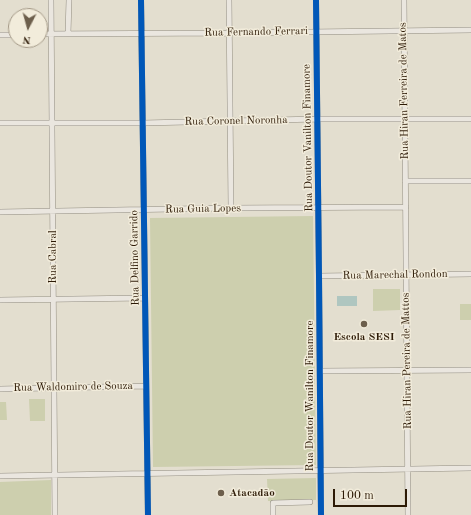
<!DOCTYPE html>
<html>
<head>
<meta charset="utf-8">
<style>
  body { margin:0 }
  #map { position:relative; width:471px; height:515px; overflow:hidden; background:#e3decf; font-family:"Old Standard TT",serif }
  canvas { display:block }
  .north { position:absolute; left:8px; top:8px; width:40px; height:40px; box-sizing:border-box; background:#f2ecdb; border:1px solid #a39886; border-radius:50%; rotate:186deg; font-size:11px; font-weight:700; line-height:16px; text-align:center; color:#2d1a06 }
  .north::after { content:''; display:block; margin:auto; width:14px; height:18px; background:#6d5f4c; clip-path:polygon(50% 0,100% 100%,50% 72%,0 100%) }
  .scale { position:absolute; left:333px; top:489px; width:74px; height:18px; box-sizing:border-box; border:2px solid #2d1a06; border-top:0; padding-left:5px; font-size:12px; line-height:14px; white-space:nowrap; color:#2d1a06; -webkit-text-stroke:3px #f2ecdb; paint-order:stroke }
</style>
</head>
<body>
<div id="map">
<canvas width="471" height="515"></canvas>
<div class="north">N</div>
<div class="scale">100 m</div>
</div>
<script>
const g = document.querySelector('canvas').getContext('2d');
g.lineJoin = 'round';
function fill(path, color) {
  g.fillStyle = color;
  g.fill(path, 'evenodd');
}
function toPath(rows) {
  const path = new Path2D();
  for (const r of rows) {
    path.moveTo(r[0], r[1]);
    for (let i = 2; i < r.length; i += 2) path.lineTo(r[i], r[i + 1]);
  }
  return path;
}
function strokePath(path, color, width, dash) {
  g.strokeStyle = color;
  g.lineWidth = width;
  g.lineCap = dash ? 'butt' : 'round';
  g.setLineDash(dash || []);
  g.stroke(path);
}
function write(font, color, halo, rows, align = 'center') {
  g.font = font + ' "Old Standard TT",serif';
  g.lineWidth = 3;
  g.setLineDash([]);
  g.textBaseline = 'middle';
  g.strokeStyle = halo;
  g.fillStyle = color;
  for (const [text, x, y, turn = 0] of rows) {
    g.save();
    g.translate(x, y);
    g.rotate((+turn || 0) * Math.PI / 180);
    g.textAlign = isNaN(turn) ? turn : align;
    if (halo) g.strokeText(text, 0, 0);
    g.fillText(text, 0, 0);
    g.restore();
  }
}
fill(toPath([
  [313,216,316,465,153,467,150,218],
  [373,289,400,289,400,310,373,311],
  [460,304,471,304,471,320,460,320],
  [29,399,45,399,45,421,30,421],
  [0,402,6,402,7,420,0,420],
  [316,478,316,500,268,501,267,479],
  [51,480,51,515,0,515,0,482]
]), '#cdcfae');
fill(toPath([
  [337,296,357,296,357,306,337,306]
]), '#afc6c0');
const minor = toPath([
  [51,0,55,515],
  [141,0,148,515],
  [229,0,231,208],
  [316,0,319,276,321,515],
  [404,0,408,515],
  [40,34,229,33,471,30],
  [68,34,69,0],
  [0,35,16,35],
  [0,123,143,123,318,119,471,119],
  [405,181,471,181],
  [0,212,231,208,406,207],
  [319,276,471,274],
  [0,300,145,298],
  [320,371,471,370],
  [0,389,146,386],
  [0,476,471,468],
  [273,515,273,503,310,502]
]);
strokePath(minor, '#928d81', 6);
strokePath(minor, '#eae6df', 5);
strokePath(toPath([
  [141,0,148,515],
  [316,0,319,276,321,515]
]), '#0057b8', 6);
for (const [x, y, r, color] of [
  [364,324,4,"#6d5f4c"],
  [221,493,4,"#6d5f4c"]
]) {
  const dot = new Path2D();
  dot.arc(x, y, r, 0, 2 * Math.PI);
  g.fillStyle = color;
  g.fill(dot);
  strokePath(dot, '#f2ecdb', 1.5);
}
write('11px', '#2d1a06', '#f2ecdb', [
  ["Rua Fernando Ferrari",256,32,-1],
  ["Rua Hiran Ferreira de Matos",404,91,-91],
  ["Rua Coronel Noronha",236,121,-1],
  ["Rua Doutor Vanilton Finamore",308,138,-91],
  ["Rua Guia Lopes",203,209,-1],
  ["Rua Cabral",53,257,-90],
  ["Rua Delfino Garrido",135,258,-91],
  ["Rua Marechal Rondon",395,275,-1],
  ["Rua Hiran Pereira de Mattos",407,361,-91],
  ["Rua Waldomiro de Souza",73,387,-1],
  ["Rua Doutor Wanilton Finamore",310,396,-90]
]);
write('bold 11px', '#2d1a06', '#f2ecdb', [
  ["Escola SESI",364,337],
  ["Atacadão",229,493,"left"]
]);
</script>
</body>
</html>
